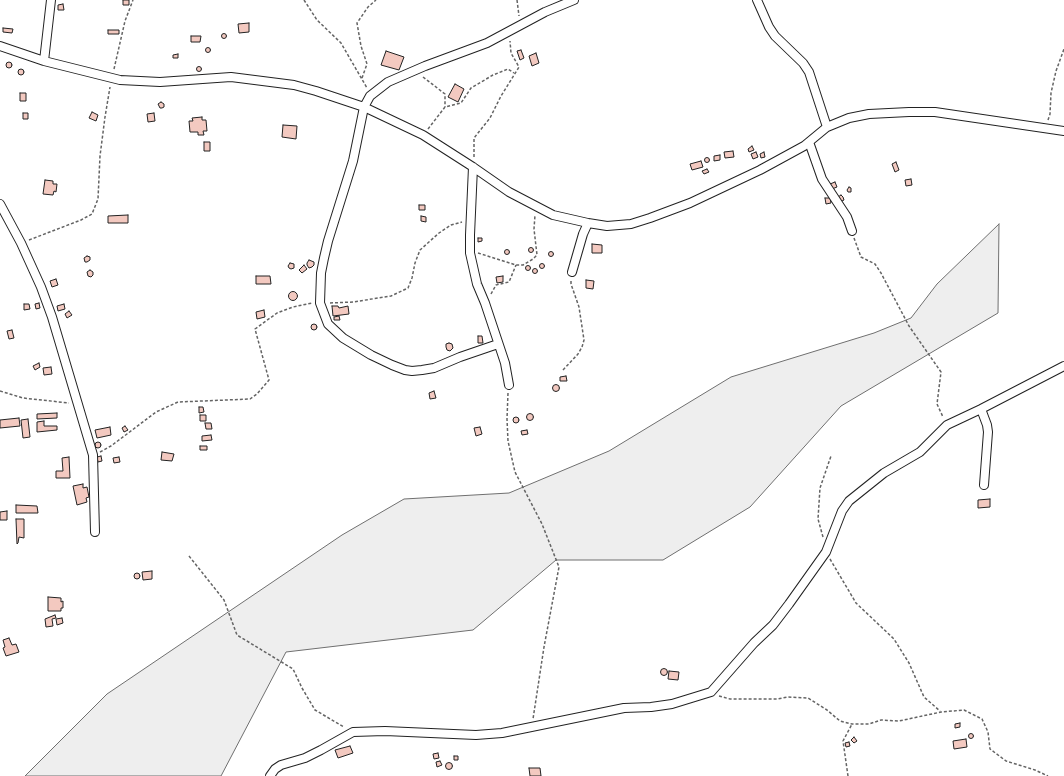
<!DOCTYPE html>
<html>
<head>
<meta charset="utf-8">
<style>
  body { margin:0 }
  canvas { display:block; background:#fff }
</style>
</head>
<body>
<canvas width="1064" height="776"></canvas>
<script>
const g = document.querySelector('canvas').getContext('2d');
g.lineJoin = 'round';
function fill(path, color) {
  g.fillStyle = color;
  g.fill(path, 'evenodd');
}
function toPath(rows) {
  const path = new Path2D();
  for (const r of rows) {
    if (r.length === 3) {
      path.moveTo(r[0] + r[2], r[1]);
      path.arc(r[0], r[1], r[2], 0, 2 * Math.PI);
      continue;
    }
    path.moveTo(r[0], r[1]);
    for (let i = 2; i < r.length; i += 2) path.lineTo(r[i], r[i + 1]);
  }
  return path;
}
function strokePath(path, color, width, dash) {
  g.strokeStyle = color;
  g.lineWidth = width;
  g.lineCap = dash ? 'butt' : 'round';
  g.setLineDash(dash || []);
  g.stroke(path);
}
const green = toPath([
  [999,224,998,313,841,406,750,507,663,560,556,560,473,630,286,652,221,776,25,776,107,694,342,535,404,499,509,493,609,451,731,377,874,333,911,318,937,284,999,224]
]);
fill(green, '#eee');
strokePath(green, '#6f6f6f', 1);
const building = toPath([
  [123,0,129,0,129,5,123,5,123,0],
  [63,4,64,10,58,10,58,5,63,4],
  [249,23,249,32,239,33,238,24,249,23],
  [3,28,13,29,12,33,3,32,3,28],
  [108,30,119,30,119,34,108,34,108,30],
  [224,36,2.5],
  [191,36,201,36,200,42,191,42,191,36],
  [208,50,2.5],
  [521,50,524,58,520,60,517,51,521,50],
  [386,51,404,57,399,70,381,65,386,51],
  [536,53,539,63,532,66,529,56,536,53],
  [178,54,178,58,173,58,173,55,178,54],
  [9,65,3],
  [199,69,2.5],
  [21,72,3],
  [455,84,464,89,458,102,448,97,455,84],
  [20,93,26,93,26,101,20,101,20,93],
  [161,102,164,104,164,107,162,108,160,108,158,104,161,102],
  [92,112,98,115,96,121,89,118,92,112],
  [23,113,28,113,28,119,23,119,23,113],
  [154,113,155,121,148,122,147,114,154,113],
  [202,117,202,120,206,120,207,131,203,131,204,135,198,135,198,132,190,132,189,121,193,121,192,118,202,117],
  [283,125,297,126,296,139,282,137,283,125],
  [204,142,210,142,210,151,204,151,204,142],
  [752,146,754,150,749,152,748,149,752,146],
  [733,151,734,157,725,158,724,152,733,151],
  [756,152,758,157,753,159,751,154,756,152],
  [764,152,765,157,761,158,760,154,764,152],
  [720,155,720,160,714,161,714,156,720,155],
  [707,160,2.5],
  [701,161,703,167,692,170,690,164,701,161],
  [896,162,899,170,895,172,892,164,896,162],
  [707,169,709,172,704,174,702,171,707,169],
  [911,179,912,185,906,186,905,180,911,179],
  [45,180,53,181,53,184,57,184,56,192,54,191,53,195,43,194,45,180],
  [835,182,837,187,832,189,830,184,835,182],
  [849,187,851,188,851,192,848,192,847,190,849,187],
  [841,195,843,197,844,200,840,202,838,197,841,195],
  [825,198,830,198,831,203,826,204,825,198],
  [419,205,425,205,425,210,419,210,419,205],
  [128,215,128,223,108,223,108,216,128,215],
  [421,216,426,217,426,222,421,221,421,216],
  [478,238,482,238,482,241,478,242,478,238],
  [592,244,602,245,602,253,592,253,592,244],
  [531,250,2.5],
  [507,252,2.5],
  [551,254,2.5],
  [87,256,90,257,90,260,87,262,85,262,84,258,87,256],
  [309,260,314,262,314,265,312,267,309,268,307,265,307,263,309,260],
  [290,263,294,264,294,268,291,269,289,268,288,266,290,263],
  [542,266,2.5],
  [304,265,307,269,302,273,299,270,304,265],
  [528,268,2.5],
  [535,271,2.5],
  [90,270,93,272,93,275,91,277,88,276,87,272,90,270],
  [256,276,270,276,271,284,256,284,256,276],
  [503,276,503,282,497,283,496,277,503,276],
  [56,279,58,285,52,287,50,281,56,279],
  [586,280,594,281,593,289,586,288,586,280],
  [293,296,4.5],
  [39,303,40,308,36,309,35,304,39,303],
  [24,304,29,304,30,309,24,310,24,304],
  [64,304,65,309,58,311,57,306,64,304],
  [332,306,338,306,339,308,348,306,349,314,333,316,332,306],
  [264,310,265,317,257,319,256,312,264,310],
  [69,311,72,315,67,318,65,314,69,311],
  [339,316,340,320,334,320,334,317,339,316],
  [314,327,3],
  [12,330,14,338,9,339,7,331,12,330],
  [478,336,482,336,483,343,478,343,478,336],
  [449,343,452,344,453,348,450,351,447,350,446,347,446,344,449,343],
  [39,363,40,367,35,370,33,366,39,363],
  [51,367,52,374,44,375,43,368,51,367],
  [566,376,567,381,560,381,560,377,566,376],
  [556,388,3.5],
  [434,391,436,398,430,399,429,393,434,391],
  [199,407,203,407,204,412,199,413,199,407],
  [57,413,57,418,37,419,37,414,57,413],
  [530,417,3.5],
  [200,415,206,415,206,421,200,421,200,415],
  [516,420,3],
  [19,418,20,426,0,428,0,420,19,418],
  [28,419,30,437,23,438,21,420,28,419],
  [44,421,44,426,57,426,57,430,37,432,37,422,44,421],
  [205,423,211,423,212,429,206,429,205,423],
  [125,426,128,430,124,432,122,428,125,426],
  [110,427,111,435,97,438,95,430,110,427],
  [480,427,482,434,476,436,474,428,480,427],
  [527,430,528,434,522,435,521,431,527,430],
  [211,435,212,440,202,441,202,436,211,435],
  [98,445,3],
  [200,446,207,446,207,450,200,450,200,446],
  [162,452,174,454,172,461,161,460,162,452],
  [101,456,102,461,98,462,97,457,101,456],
  [69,457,70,478,56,478,56,471,63,471,62,458,69,457],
  [119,457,120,462,114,463,113,458,119,457],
  [83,484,83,488,87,487,89,497,86,498,87,502,77,505,73,486,83,484],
  [990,499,990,507,978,508,978,500,990,499],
  [16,505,37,506,38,513,16,513,16,505],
  [7,511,7,520,0,520,0,512,7,511],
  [16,519,24,519,24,538,19,537,18,543,17,544,16,519],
  [152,571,152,579,143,580,142,572,152,571],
  [137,576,3],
  [48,597,61,598,61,602,63,601,63,608,61,608,61,611,48,611,48,597],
  [55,615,56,618,52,619,53,626,46,627,45,619,55,615],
  [62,618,63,623,57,625,56,619,62,618],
  [9,638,12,645,16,644,19,652,6,656,3,648,5,647,3,640,9,638],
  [664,672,3.5],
  [669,671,679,672,678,680,668,679,669,671],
  [960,723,960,727,955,728,955,724,960,723],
  [971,736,2.5],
  [854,737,857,741,854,743,851,740,854,737],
  [966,739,967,747,954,749,953,741,966,739],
  [849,742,850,746,846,747,845,743,849,742],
  [350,746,353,753,338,758,335,750,350,746],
  [438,753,439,758,434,759,433,754,438,753],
  [454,756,458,756,458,760,454,760,454,756],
  [440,761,442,765,437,767,436,762,440,761],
  [449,766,3.5],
  [529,768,540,768,541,776,530,776,529,768]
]);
fill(building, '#f3c9c0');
strokePath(building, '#222', 1);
const minor = toPath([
  [757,0,769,27,775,36,803,63,809,72,827,127],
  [0,46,44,61,120,80,160,82,231,77,294,85,316,91,364,107,423,135,473,167,509,192,553,215,588,223,607,226,631,224,650,218,690,203,760,170,804,146,827,127,849,118,869,114,909,112,935,112,1064,131],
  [44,61,51,0],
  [809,142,822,179,847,217,852,231],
  [473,167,470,235,470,253,477,284,485,303,505,363,509,385],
  [0,204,21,243,41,287,52,317,93,455,95,532],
  [572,272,583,234,588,223],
  [498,344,460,357,434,368,422,370,412,371,405,370,392,365,371,355,343,338,328,324,320,303,321,273,324,258,328,241,353,161,364,107,370,96,388,82,425,66,487,43,545,12,574,0],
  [981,409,987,425,988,432,984,485],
  [270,776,275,769,281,765,305,758,321,750,353,732,385,731,476,735,502,733,624,708,651,707,672,704,711,692,754,643,773,625,789,604,826,552,842,511,849,501,884,473,920,452,947,425,981,409,1064,366]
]);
strokePath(minor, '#222', 10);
strokePath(toPath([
  [304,0,317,20,341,43,367,88],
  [517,0,519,16],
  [114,69,125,21,133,0],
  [423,77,445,94,445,107],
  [362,78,367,64,361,46,357,23,368,7,376,0],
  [1048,120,1050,114,1051,93,1056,71,1064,49],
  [428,129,445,107,461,103,471,88,493,75,508,69,514,73],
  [474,157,474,138,490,118,501,96,519,67,511,53,510,41],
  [854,238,861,257,875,264,881,273,909,326,941,372,937,404,943,417],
  [29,240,81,220,92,214,98,199,100,156,105,117,110,87],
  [478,253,516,265,523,265,533,259,537,255,534,229,535,215],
  [491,294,496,285,509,282,516,265],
  [330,303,353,302,391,296,408,288,412,278,415,263,420,250,439,233,451,225,462,222],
  [563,370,578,354,582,347,584,340,579,307,571,284,571,280],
  [0,391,23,398,69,403],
  [508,393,507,419,508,441,515,472,542,524,559,567,544,647,533,719],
  [100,452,111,446,127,434,156,412,178,402,250,399,257,394,269,380,255,329,277,313,293,307,312,303],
  [823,537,818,519,820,488,831,456],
  [189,556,224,600,237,635,293,669,302,688,315,710,344,727],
  [830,559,856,603,894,639,909,663,924,697,940,711],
  [719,696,730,699,777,699,788,697,808,698,827,710,840,721,852,724,869,724,881,720,899,721,941,712,964,710,982,719,988,732,990,749,1006,761,1035,770,1048,776],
  [848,776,843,741,852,724]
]), '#646464', 1.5, [3, 2]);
strokePath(minor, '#fff', 8);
</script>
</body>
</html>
